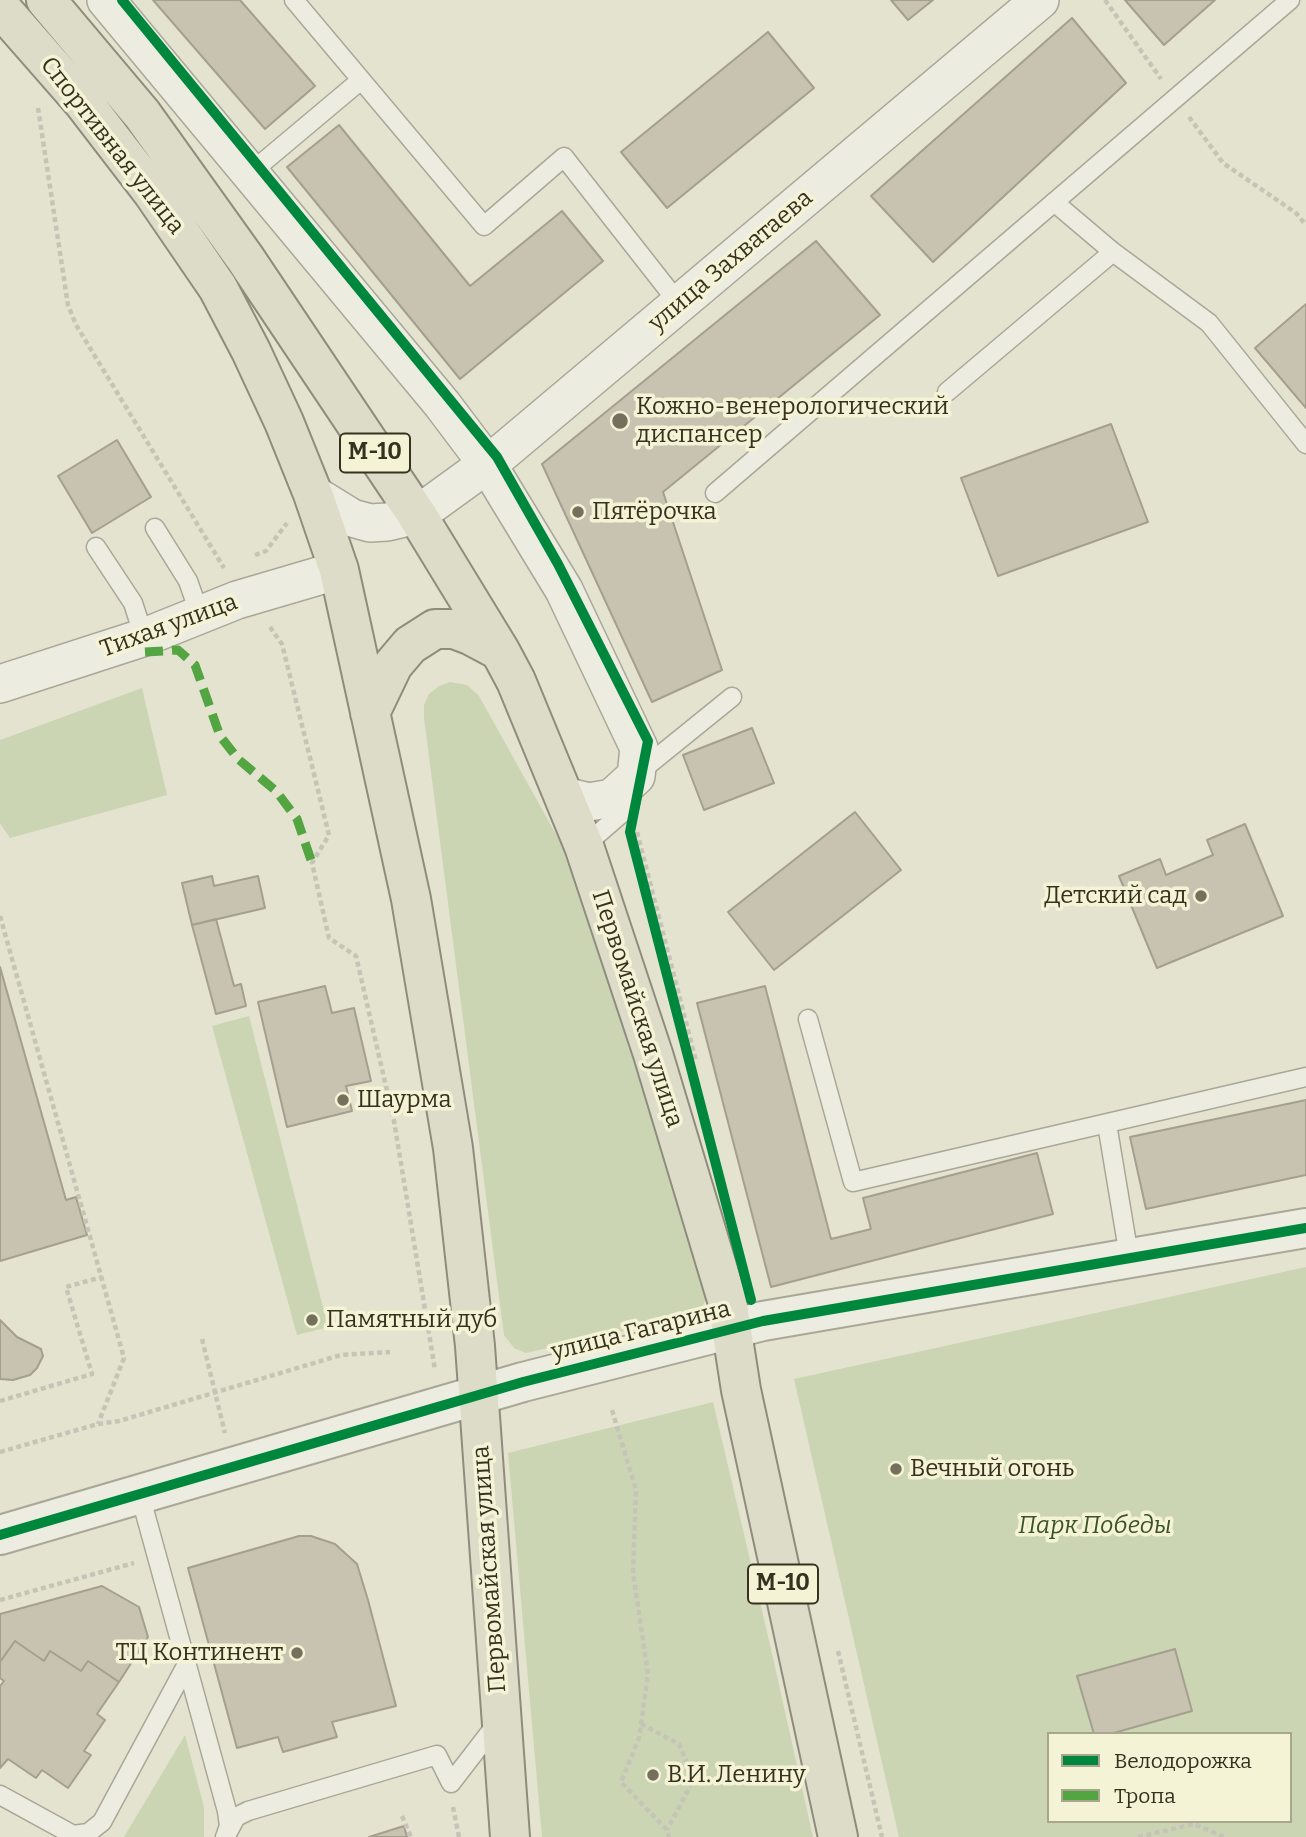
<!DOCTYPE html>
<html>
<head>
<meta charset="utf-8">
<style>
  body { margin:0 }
  #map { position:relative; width:1306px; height:1837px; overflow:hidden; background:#e4e3cf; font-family:Bitter,serif }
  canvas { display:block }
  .legend { position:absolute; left:1047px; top:1732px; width:245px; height:91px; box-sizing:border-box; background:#f4f3d6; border:2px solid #a8a68d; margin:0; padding:9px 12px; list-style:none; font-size:21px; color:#373220 }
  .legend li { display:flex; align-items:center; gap:14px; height:35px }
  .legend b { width:35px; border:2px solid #a8a68d }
</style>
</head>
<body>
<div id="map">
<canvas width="1306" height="1837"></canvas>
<ul class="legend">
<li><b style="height:9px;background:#00873e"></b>Велодорожка</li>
<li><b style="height:9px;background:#53a541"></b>Тропа</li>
</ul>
</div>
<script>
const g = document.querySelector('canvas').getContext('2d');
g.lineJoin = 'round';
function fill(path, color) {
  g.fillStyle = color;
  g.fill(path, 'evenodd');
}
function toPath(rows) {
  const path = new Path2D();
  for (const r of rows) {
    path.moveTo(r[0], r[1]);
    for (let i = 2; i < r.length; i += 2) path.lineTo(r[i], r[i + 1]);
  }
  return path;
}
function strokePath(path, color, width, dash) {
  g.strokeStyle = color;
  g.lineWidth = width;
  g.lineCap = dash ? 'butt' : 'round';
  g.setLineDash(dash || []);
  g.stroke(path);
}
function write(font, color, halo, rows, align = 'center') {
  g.font = font + ' Bitter,serif';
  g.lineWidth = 7;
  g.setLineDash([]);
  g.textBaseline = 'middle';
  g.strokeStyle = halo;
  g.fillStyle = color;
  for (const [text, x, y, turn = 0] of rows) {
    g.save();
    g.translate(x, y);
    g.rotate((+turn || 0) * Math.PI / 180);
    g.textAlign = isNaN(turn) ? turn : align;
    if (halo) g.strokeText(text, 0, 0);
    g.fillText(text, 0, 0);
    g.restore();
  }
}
fill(toPath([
  [450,682,467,685,479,696,563,847,651,1087,707,1297,701,1309,690,1316,526,1353,514,1348,504,1335,424,718,424,705,429,694,439,686],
  [142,688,167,795,10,838,0,823,0,740],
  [249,1016,328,1327,297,1335,212,1026],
  [1306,1267,1306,1837,899,1837,794,1379],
  [1049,1734,1290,1734,1290,1821,1049,1821],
  [713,1402,771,1649,813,1837,542,1837,508,1453],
  [185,1735,204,1807,204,1837,124,1837]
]), '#cbd5b3');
const building = toPath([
  [153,0,240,0,315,86,265,129,153,0],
  [891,0,933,0,908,20,891,0],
  [1125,0,1215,0,1164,45,1125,0],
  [1072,18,1126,83,933,262,871,196,1072,18],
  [768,32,814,88,667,208,621,152,768,32],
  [339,125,470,286,562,211,603,261,460,379,287,167,339,125],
  [816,241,880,315,663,492,722,670,652,702,542,464,816,241],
  [1306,304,1306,408,1255,348,1306,304],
  [1111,424,1148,522,998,576,961,478,1111,424],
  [117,440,151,497,92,533,58,476,117,440],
  [752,728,774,783,704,810,683,755,752,728],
  [855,812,901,870,774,970,728,912,855,812],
  [1245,824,1283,916,1157,968,1119,876,1160,859,1166,875,1213,855,1207,840,1245,824],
  [212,876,214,886,258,876,265,908,192,925,182,883,212,876],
  [216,919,234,986,241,984,246,1006,216,1014,192,925,216,919],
  [0,967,66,1200,76,1197,87,1235,0,1261,0,967],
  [325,986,332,1013,354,1008,371,1081,346,1086,352,1111,287,1127,258,1002,325,986],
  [765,986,831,1239,871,1229,863,1198,1037,1153,1053,1214,771,1287,697,1003,765,986],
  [1306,1100,1306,1175,1146,1209,1130,1137,1306,1100],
  [0,1320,17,1337,41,1349,43,1356,37,1368,30,1375,13,1380,0,1379,0,1320],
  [299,1536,311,1536,335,1544,357,1564,368,1600,396,1706,332,1722,337,1737,283,1752,278,1737,237,1748,188,1568,299,1536],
  [102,1586,139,1607,148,1637,119,1682,88,1661,81,1671,50,1651,44,1661,15,1641,0,1662,0,1614,102,1586],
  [15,1641,44,1661,50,1651,81,1671,88,1661,119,1682,97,1714,105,1720,84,1751,91,1755,68,1788,42,1770,36,1778,8,1759,0,1768,0,1686,4,1681,0,1678,0,1662,15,1641],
  [1175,1649,1192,1711,1110,1734,1094,1734,1077,1676,1175,1649],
  [404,1826,407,1837,369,1837,404,1826]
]);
fill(building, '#c7c3b0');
strokePath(building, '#a49f8e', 2);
const service = toPath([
  [294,0,484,226,564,157,680,305],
  [249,174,361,80],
  [1054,202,1113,252,1209,323,1306,444],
  [947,392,1113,252],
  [715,493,1290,0],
  [155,528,188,581,200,615],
  [96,547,133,603,144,637],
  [584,846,629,807,636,776,643,769,732,697],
  [808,1019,853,1182,1306,1077],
  [1107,1124,1129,1256],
  [140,1495,227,1811,229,1826,225,1837],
  [0,1795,73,1835,88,1833,102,1822,186,1666],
  [228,1832,236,1817,248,1811,437,1755,451,1783,498,1722]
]);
const minor = toPath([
  [106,0,442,404,488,465,564,590,639,748,636,776,612,798,589,802,564,796],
  [313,494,352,518,370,523,387,522,417,515,497,457,1040,0],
  [0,684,142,638,237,600,339,570]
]);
const tertiary = toPath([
  [0,1535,523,1382,763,1321,1306,1228]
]);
const trunk = toPath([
  [46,0,142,114,245,258,417,515,500,651,516,681,584,846,653,1054,727,1300,741,1390,838,1837],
  [0,7,83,102,153,193,218,288,251,351,284,422,313,494,339,570,411,899,453,1148,475,1346,510,1837],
  [370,713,393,665,410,645,435,629,454,629,470,635,500,651]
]);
strokePath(service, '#a9a798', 21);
strokePath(minor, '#a9a798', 40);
strokePath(tertiary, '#a9a798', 42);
strokePath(trunk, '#8f8c7e', 42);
strokePath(toPath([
  [1105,0,1161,79],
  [38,108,68,305,76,325,224,568],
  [1189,117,1223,163,1296,213,1306,225],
  [255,555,266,551,287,523],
  [270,627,282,644,329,835,312,863,329,938,356,956,394,1121,435,1370],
  [637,832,696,1061],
  [0,916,124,1358,98,1424],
  [202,1339,225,1433],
  [0,1401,92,1374,66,1287,102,1277],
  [612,1410,636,1490,633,1573,648,1674,639,1738,621,1782,667,1830,669,1837],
  [0,1452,98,1424,119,1421,341,1355,390,1352],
  [0,1600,134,1563],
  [838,1651,882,1837],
  [641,1724,679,1744,694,1779,667,1830],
  [453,1807,459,1837],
  [402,1816,411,1837],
  [1138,1837,1194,1824,1224,1837]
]), '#c5c4b7', 4.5, [5, 3.5]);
strokePath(service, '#ecece0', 18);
strokePath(minor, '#ecece0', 37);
strokePath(tertiary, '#ecece0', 38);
strokePath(trunk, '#dddcc9', 38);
strokePath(toPath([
  [145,652,178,650,195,665,220,736,238,759,276,791,297,819,312,863]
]), '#53a541', 9, [18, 9]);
strokePath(toPath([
  [122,0,497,457,558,564,648,741,630,832,751,1300],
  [0,1535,523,1382,763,1321,1306,1228]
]), '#00873e', 10);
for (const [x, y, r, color] of [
  [620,421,9,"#74705d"],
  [578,512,7,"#74705d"],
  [1201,896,7,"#74705d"],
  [343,1100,7,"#74705d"],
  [312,1320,7,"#74705d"],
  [896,1469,7,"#74705d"],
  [297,1653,7,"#74705d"],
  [653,1775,7,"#74705d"]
]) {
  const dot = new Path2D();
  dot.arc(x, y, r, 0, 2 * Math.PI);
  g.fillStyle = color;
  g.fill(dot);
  strokePath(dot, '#f4f3d6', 2.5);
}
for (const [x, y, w] of [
  [375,453,70],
  [783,1584,70]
]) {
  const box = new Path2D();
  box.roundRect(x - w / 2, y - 19.5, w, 39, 5);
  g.fillStyle = '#f4f3d6';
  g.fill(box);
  strokePath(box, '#373220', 2);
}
write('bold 23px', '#373220', null, [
  ["М-10",375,453],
  ["М-10",783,1584]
]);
write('24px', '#373220', '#f4f3d6', [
  ["Спортивная улица",112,146,52],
  ["улица Захватаева",731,261,-40],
  ["Тихая улица",169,626,-20],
  ["Первомайская улица",637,1009,72],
  ["улица Гагарина",641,1331,-14],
  ["Первомайская улица",490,1569,-94]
]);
write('24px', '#373220', '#f4f3d6', [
  ["Кожно-венерологический",636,407],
  ["диспансер",636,435],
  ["Пятёрочка",592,512],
  ["Детский сад",1187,896,"right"],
  ["Шаурма",357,1100],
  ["Памятный дуб",326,1320],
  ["Вечный огонь",910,1469],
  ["ТЦ Континент",283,1653,"right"],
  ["В.И. Ленину",667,1775]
], 'left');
write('italic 24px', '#3c5328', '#f4f3d6', [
  ["Парк Победы",1095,1526]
]);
</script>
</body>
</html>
